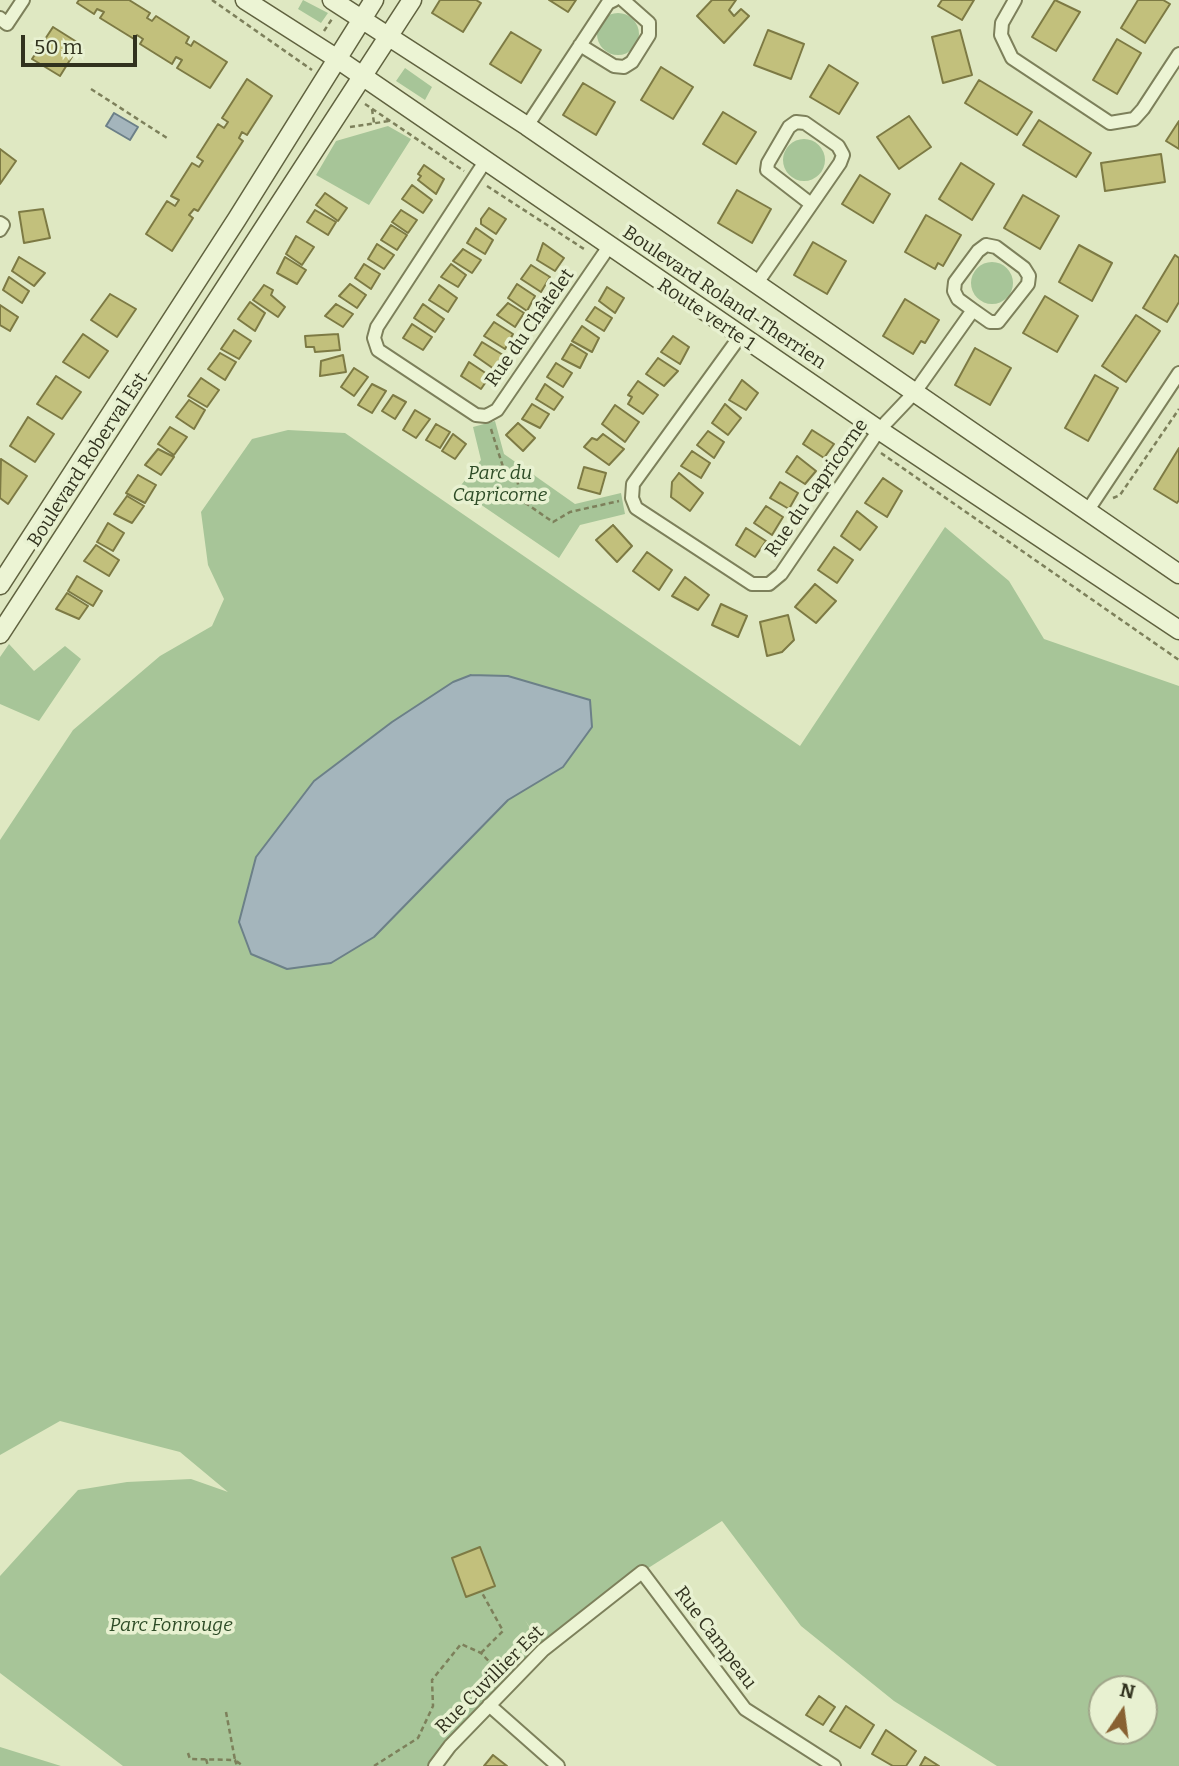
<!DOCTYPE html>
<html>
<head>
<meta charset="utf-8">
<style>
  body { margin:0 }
  #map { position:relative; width:1179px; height:1766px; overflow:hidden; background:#dfe8c2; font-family:Bitter,serif }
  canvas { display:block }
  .north { position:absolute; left:1088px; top:1675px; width:70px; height:70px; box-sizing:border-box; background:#e8f1d1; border:2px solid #9fa589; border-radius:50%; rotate:13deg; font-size:19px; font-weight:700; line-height:28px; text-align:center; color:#31321e }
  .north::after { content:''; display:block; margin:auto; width:24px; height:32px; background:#886132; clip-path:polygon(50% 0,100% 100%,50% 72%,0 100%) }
  .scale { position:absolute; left:21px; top:35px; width:116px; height:32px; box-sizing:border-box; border:4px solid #31321e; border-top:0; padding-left:9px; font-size:21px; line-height:24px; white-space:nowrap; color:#31321e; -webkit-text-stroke:5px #e8f1d1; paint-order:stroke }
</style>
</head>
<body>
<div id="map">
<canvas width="1179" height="1766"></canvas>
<div class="north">N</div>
<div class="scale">50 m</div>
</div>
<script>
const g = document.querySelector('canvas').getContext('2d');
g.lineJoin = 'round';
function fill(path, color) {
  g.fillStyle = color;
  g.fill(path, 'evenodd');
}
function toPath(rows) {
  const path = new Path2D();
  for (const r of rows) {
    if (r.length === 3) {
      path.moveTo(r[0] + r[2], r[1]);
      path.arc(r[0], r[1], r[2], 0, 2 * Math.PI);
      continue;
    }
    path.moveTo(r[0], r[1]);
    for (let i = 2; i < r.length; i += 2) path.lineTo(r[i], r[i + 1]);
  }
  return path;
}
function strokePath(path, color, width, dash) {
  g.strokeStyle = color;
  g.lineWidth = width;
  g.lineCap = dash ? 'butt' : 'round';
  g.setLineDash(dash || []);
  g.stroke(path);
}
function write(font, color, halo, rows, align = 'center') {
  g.font = font + ' Bitter,serif';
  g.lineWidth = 7;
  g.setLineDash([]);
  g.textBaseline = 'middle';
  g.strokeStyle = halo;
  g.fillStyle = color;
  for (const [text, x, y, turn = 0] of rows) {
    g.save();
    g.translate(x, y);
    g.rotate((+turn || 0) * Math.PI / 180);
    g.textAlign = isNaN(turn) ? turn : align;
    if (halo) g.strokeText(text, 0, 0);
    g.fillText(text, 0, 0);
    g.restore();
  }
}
fill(toPath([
  [303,0,328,13,321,23,298,9],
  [618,34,21],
  [405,68,432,87,425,100,396,81],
  [388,126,411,139,369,205,316,175,336,141],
  [804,160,21],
  [992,283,21],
  [495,421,504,454,575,504,621,493,625,514,580,525,559,558,458,489,481,460,473,427],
  [288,430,345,433,800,746,945,527,1009,581,1044,639,1179,686,1179,1766,997,1766,894,1701,801,1626,722,1521,642,1572,543,1647,525,1620,543,1650,435,1766,123,1766,0,1673,0,1576,78,1490,127,1482,191,1479,228,1492,180,1452,60,1421,0,1455,0,840,73,730,160,656,212,626,224,599,208,565,201,512,252,439],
  [471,675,508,676,590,700,592,727,563,767,508,800,447,861,453,682],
  [1102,1689,1144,1689,1144,1731,1102,1731],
  [9,644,34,671,65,646,81,659,39,721,0,704,0,657],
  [0,1747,61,1766,0,1766]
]), '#a7c598');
const water = toPath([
  [114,113,138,127,130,140,106,126,114,113],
  [471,675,508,676,590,700,592,727,563,767,508,800,374,937,331,963,287,969,251,954,239,922,256,857,314,781,392,722,453,682,471,675]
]);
fill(water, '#a4b5bc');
strokePath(water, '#6c8088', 2);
const building = toPath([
  [79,0,129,0,150,13,147,18,152,21,156,16,189,37,186,43,191,46,194,41,227,62,210,88,177,68,182,60,176,57,172,64,140,44,143,39,137,35,134,39,100,18,104,12,97,9,94,14,77,3,79,0],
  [440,0,476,0,481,3,463,32,432,13,440,0],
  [549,0,576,0,568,12,549,0],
  [712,0,736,0,729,10,734,16,741,9,749,16,724,43,697,16,712,0],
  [942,0,974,0,962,20,938,6,942,0],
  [1055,0,1080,12,1056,51,1032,37,1055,0],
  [1138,0,1163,0,1170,4,1145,43,1121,28,1138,0],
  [53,27,80,44,60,76,32,59,53,27],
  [768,30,804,44,791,79,754,65,768,30],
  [960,30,972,75,943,83,932,37,960,30],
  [511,32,541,50,521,83,490,64,511,32],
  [1117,39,1141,53,1117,94,1093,80,1117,39],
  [829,65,858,83,839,114,810,97,829,65],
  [661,67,693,87,673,119,641,100,661,67],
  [247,79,272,96,247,135,242,132,239,138,243,141,198,211,194,209,189,215,193,218,172,251,146,234,167,201,175,206,179,200,171,196,192,163,199,167,203,161,197,157,218,124,224,128,228,122,222,118,247,79],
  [979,80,1032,112,1017,135,965,103,979,80],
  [583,83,615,102,596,135,563,115,583,83],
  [723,112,756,132,736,164,703,144,723,112],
  [909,116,931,147,899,169,877,137,909,116],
  [1039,120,1091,153,1076,177,1023,145,1039,120],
  [1179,121,1179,149,1166,141,1179,121],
  [0,149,16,161,0,184,0,149],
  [1161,154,1165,182,1105,191,1101,163,1161,154],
  [961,163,994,184,972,220,939,199,961,163],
  [424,165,444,179,436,194,418,180,421,176,418,174,424,165],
  [860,175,890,194,873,223,842,204,860,175],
  [412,185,432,200,423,213,402,199,412,185],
  [737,190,771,209,752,243,718,223,737,190],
  [325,193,347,208,338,221,316,205,325,193],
  [1023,195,1059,216,1040,249,1004,228,1023,195],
  [489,208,506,219,496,234,481,224,481,219,489,208],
  [43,209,50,238,24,243,19,212,43,209],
  [315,210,336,222,328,235,307,222,315,210],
  [401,210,417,220,408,233,392,222,401,210],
  [926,215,961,235,943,266,938,263,935,269,905,252,926,215],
  [391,225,407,235,397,250,381,240,391,225],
  [476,228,493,240,485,254,467,243,476,228],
  [296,236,314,247,302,265,286,254,296,236],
  [813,242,846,261,827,294,794,275,813,242],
  [543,243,564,258,555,271,537,260,543,243],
  [377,244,394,255,384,269,368,259,377,244],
  [1079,245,1112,263,1092,301,1059,282,1079,245],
  [463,249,481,260,472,273,453,261,463,249],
  [1175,255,1179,258,1179,302,1167,322,1143,308,1175,255],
  [19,257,45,273,34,286,12,271,19,257],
  [285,257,306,270,297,284,277,273,285,257],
  [364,264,380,274,371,289,355,278,364,264],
  [451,264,466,275,458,287,441,277,451,264],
  [531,265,550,277,541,292,521,279,531,265],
  [9,277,29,291,22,303,3,290,9,277],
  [350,284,366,295,357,308,339,296,350,284],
  [517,284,535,296,527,311,508,298,517,284],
  [264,285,273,290,271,295,285,307,278,317,253,300,264,285],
  [439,285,457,298,448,312,429,300,439,285],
  [607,287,624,298,615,313,599,301,607,287],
  [110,294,136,309,117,337,91,320,110,294],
  [1045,296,1078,316,1057,352,1023,333,1045,296],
  [905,299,939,320,925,343,921,341,913,354,883,336,905,299],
  [250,302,265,313,255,331,238,319,250,302],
  [508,303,524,313,515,327,497,315,508,303],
  [336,304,353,314,343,327,325,316,336,304],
  [423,304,444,319,435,332,414,318,423,304],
  [0,305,18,317,10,331,0,325,0,305],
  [595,307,612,318,604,331,586,320,595,307],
  [1136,315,1160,331,1126,382,1102,366,1136,315],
  [494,322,513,334,505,349,484,336,494,322],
  [412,324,432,337,423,350,403,338,412,324],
  [582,326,599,338,592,352,572,341,582,326],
  [234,330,251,341,239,359,221,349,234,330],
  [83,334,108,351,89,378,63,362,83,334],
  [338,334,340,350,315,352,314,347,306,347,305,336,338,334],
  [673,336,689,347,680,364,661,352,673,336],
  [482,342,503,355,494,369,474,355,482,342],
  [571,344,587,354,580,368,562,359,571,344],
  [975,348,1011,368,990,405,955,385,975,348],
  [220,353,236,362,225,380,208,369,220,353],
  [343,355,346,372,320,376,321,361,343,355],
  [658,358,678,371,664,386,646,374,658,358],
  [469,362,490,376,481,389,461,376,469,362],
  [556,363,572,373,563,387,547,377,556,363],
  [354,368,368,377,354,396,341,387,354,368],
  [1095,375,1118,388,1088,441,1065,428,1095,375],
  [56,376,81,392,62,419,37,404,56,376],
  [201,378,219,390,207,407,188,396,201,378],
  [742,380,758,393,746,410,729,400,742,380],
  [638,381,658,395,643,414,628,404,632,397,628,395,638,381],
  [372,384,386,391,372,413,358,405,372,384],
  [545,384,563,397,554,410,536,399,545,384],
  [393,395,406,402,395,419,382,411,393,395],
  [189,400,205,410,194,429,176,417,189,400],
  [532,404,549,414,540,428,522,419,532,404],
  [725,404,741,418,728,435,712,423,725,404],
  [615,405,639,422,625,442,602,424,615,405],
  [415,410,430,419,416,438,403,430,415,410],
  [28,417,54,434,35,462,10,446,28,417],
  [518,423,535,438,523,451,506,435,518,423],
  [436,424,450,432,440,448,426,440,436,424],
  [170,427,187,437,174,455,158,444,170,427],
  [812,430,834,444,824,458,803,444,812,430],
  [708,431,724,442,714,458,697,445,708,431],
  [453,434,466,444,455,459,442,451,453,434],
  [603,434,624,449,609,465,584,447,592,438,597,440,603,434],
  [1179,448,1179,500,1177,503,1154,489,1179,448],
  [158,449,174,457,161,475,145,465,158,449],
  [692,451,710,463,701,478,681,466,692,451],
  [797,456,816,471,805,484,786,472,797,456],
  [1,459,27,476,8,504,0,498,1,459],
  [584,467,606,473,600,494,578,488,584,467],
  [679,473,703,493,690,511,671,497,672,482,679,473],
  [138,475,156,485,145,503,126,493,138,475],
  [883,478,902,491,887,517,865,503,883,478],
  [780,482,798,493,789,509,770,498,780,482],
  [127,496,144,506,132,523,114,514,127,496],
  [766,506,783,517,772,535,754,523,766,506],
  [857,511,877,527,860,550,841,536,857,511],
  [108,523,124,533,113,551,97,542,108,523],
  [613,525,632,546,617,562,596,540,613,525],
  [746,528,766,541,755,557,736,545,746,528],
  [96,545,119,560,109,576,84,561,96,545],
  [834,547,853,560,837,583,818,570,834,547],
  [647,552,672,570,659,590,633,571,647,552],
  [77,576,102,591,93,606,68,591,77,576],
  [685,577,709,595,698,610,672,596,685,577],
  [815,584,836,601,816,623,795,607,815,584],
  [67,593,88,606,79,619,56,609,67,593],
  [721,604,747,616,738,637,712,625,721,604],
  [788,615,794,640,782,652,767,656,760,622,788,615],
  [480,1547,495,1586,466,1597,452,1558,480,1547],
  [819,1696,835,1707,823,1725,806,1715,819,1696],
  [846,1706,874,1725,860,1748,830,1731,846,1706],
  [886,1730,916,1751,906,1766,893,1766,872,1754,886,1730],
  [493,1755,507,1766,484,1766,493,1755],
  [925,1757,939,1766,920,1766,925,1757]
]);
fill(building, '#c2c07c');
strokePath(building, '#7d7a44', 2);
const street = toPath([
  [1015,0,1002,23,1001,35,1012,58,1110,123,1134,119,1143,109,1179,54],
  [0,18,7,24,23,0],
  [580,45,614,66,624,67,632,62,649,35,649,23,623,0],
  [527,126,608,3,614,0],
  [486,160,377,327,374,338,378,350,476,415,486,416,497,410,610,245],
  [0,223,3,225,0,230],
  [986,245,996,247,1024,268,1029,276,1028,284,998,322,990,322,973,310,958,299,954,291,955,282,978,251,986,245],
  [757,283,840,163,843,155,838,146,805,123,796,122,789,127,768,163,767,170,811,204],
  [741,335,633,484,632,498,636,508,752,584,769,584,781,574,879,430,915,392,973,310],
  [1088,510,1179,373],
  [489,1705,558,1766],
  [435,1766,450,1746,543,1650,642,1572,745,1709,834,1766]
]);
const secondary = toPath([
  [245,0,336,58,879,430,1179,630],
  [332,0,527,126,1179,574],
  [0,585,237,219,374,0],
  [0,634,412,0]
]);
strokePath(street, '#7d805b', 16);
strokePath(secondary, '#60623f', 21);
strokePath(toPath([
  [212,0,312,70],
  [324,31,332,19],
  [91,89,167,138],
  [365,104,464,171],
  [372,109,374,123],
  [350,127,389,121],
  [487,186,584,249],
  [491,429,504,470,517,479,521,500,553,522,570,512,619,501],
  [881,453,1179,660],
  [1113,498,1120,495,1179,409],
  [481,1653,503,1631,481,1591],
  [226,1712,235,1760,243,1766],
  [188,1753,190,1759,235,1760,237,1766],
  [206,1759,208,1766],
  [374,1766,418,1738,433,1706,432,1680,461,1644,481,1653,500,1673]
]), '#7d805b', 2.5, [5, 3.5]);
strokePath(street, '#ecf4d4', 12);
strokePath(secondary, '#ecf4d4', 18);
write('19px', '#31321e', '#e8f1d1', [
  ["Boulevard Roland-Therrien",724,298,34],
  ["Route verte 1",706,315,34],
  ["Rue du Châtelet",530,328,-55],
  ["Boulevard Roberval Est",88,460,-57],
  ["Rue du Capricorne",817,488,-55],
  ["Rue Campeau",715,1638,53],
  ["Rue Cuvillier Est",490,1680,-45]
]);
write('italic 19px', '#2e4c27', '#e8f1d1', [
  ["Parc du",500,474],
  ["Capricorne",500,496],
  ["Parc Fonrouge",171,1626]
]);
</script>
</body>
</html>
